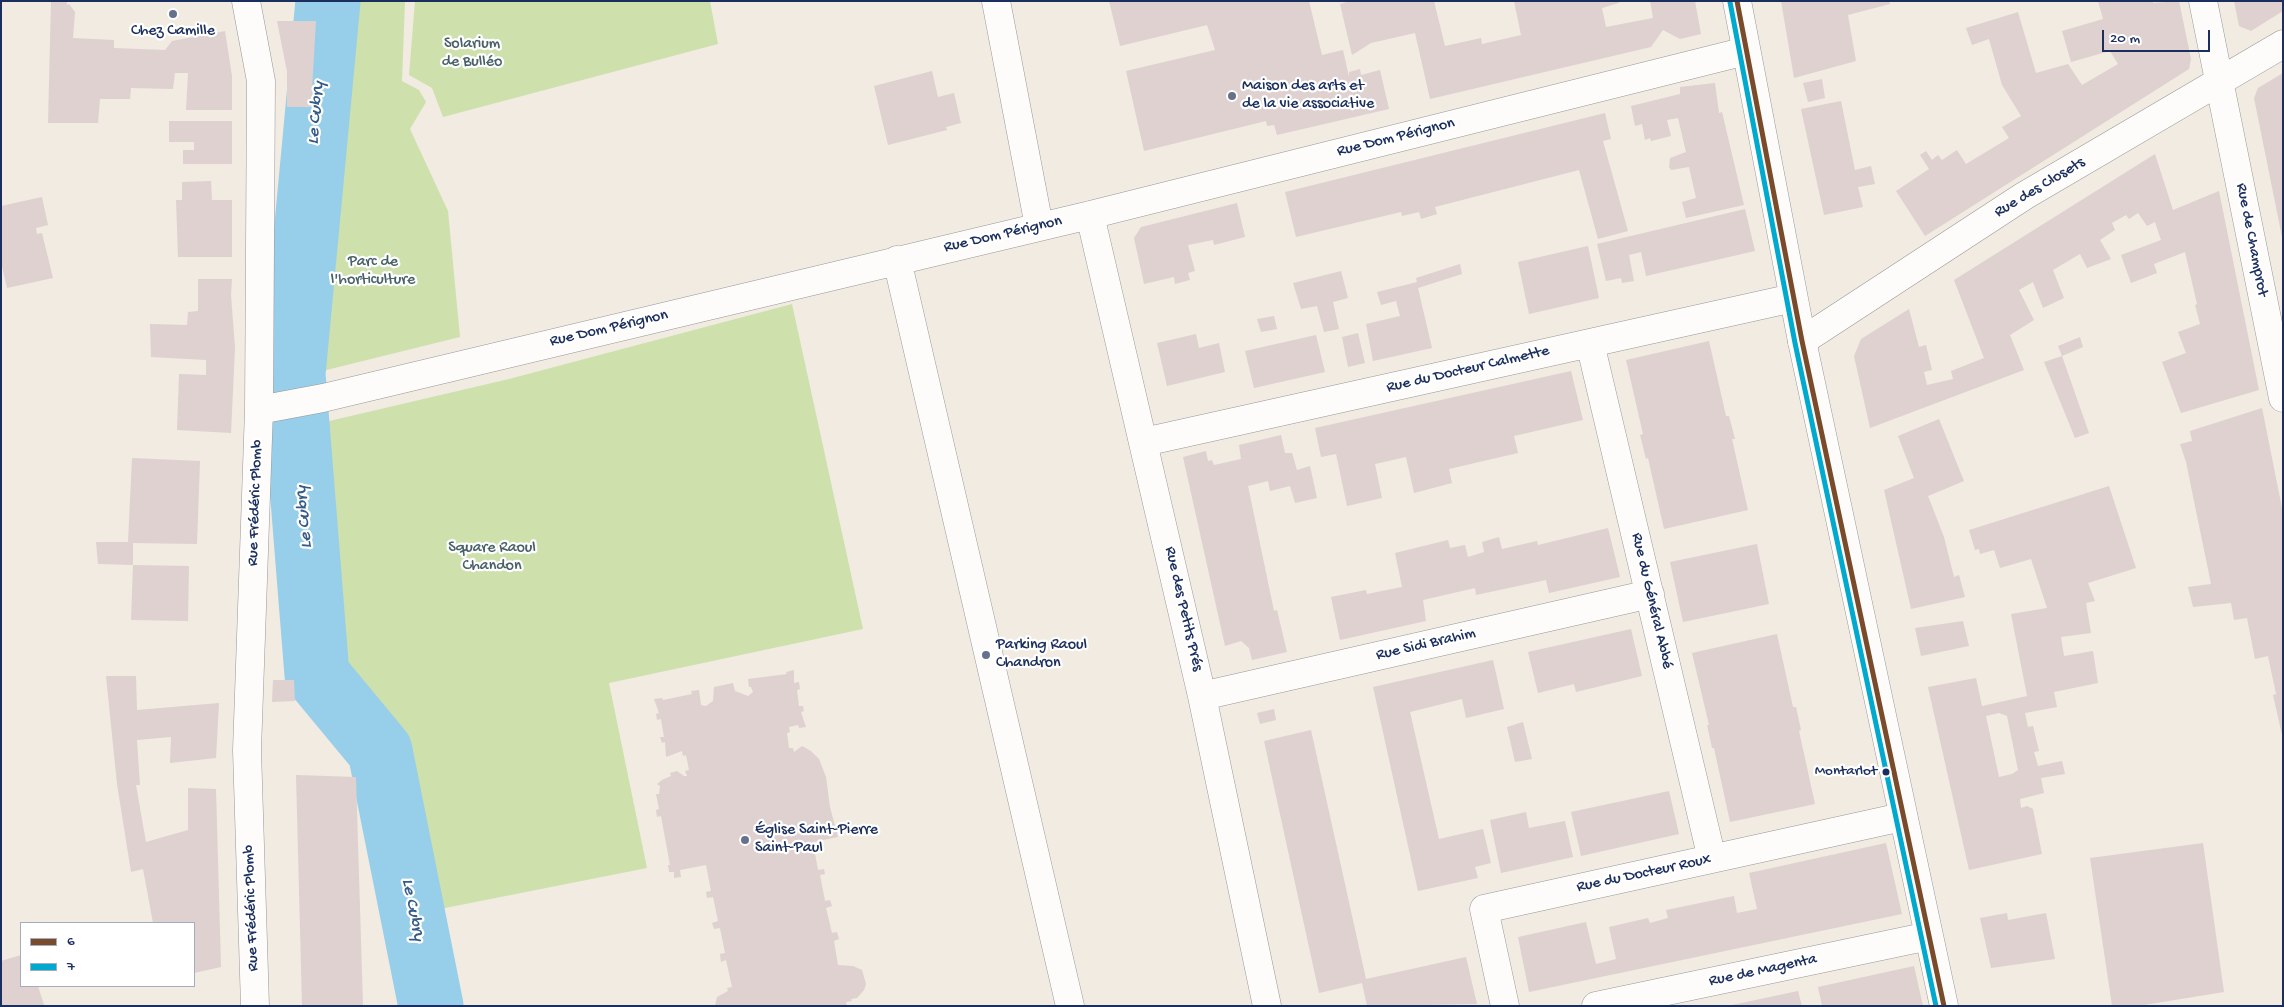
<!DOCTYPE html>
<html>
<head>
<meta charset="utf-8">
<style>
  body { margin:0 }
  #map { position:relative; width:2284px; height:1007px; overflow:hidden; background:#f1ebe1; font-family:"Gochi Hand",sans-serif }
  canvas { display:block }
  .frame { position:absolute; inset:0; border:2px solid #1b2f5e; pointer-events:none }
  .legend { position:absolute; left:20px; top:922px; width:175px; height:65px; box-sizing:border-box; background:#fff; border:1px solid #a4acbf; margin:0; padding:6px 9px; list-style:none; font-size:15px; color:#1b2f5e }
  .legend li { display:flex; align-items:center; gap:10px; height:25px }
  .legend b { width:25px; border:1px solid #a4acbf }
  .scale { position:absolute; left:2102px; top:30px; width:108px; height:22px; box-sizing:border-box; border:2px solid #1b2f5e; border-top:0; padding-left:6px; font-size:15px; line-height:18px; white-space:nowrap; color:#1b2f5e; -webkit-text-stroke:4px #fff; paint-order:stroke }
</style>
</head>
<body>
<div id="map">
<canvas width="2284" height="1007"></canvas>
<div class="frame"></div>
<ul class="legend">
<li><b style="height:6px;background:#7a4b2a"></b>6</li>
<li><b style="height:6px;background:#00a9ce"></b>7</li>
</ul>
<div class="scale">20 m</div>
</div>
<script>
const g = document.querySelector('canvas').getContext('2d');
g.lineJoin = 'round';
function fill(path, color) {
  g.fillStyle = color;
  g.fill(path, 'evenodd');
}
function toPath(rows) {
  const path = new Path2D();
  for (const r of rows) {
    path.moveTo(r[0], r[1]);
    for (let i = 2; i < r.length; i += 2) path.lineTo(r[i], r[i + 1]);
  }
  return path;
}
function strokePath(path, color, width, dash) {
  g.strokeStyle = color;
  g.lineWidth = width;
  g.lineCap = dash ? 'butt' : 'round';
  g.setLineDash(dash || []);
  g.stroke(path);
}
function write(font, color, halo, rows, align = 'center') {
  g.font = font + ' "Gochi Hand",sans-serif';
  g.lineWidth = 4.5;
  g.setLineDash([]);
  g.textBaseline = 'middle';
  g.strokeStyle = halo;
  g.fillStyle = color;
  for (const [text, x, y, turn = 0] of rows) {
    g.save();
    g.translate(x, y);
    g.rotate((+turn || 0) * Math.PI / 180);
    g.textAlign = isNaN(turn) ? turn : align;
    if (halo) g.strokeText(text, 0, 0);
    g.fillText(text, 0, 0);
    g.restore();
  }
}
fill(toPath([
  [315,1,405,1,402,81,419,90,426,102,410,129,448,211,460,337,282,381],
  [415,1,710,1,718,44,443,117,432,88,409,75],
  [792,304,863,629,609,683,647,868,440,909,395,736,332,669,308,426,509,379]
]), '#cee0ac');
strokePath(toPath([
  [328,1,293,374,317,675,380,751,431,1006]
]), '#97cee9', 65);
fill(toPath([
  [51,1,67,1,67,5,69,4,75,12,73,38,114,40,114,48,165,50,172,41,225,31,232,76,232,110,186,110,188,73,175,73,173,89,131,88,130,99,100,99,98,123,48,123],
  [1109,1,1309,1,1322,55,1343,50,1349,77,1349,72,1360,69,1361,75,1380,70,1389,109,1277,135,1274,125,1267,126,1266,121,1144,151,1126,71,1215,50,1207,25,1120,46],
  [1350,1,1434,1,1445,46,1481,38,1482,44,1521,35,1514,1,1619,1,1619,3,1602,8,1606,27,1653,18,1650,1,1695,1,1701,34,1680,39,1663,30,1651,47,1430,99,1415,33,1371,43,1352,55,1340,4],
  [1781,1,1889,1,1890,4,1848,15,1856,61,1794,78],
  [2098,1,2153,1,2153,3,2179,1,2191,59,2189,69,1925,236,1896,191,1929,169,1920,155,1926,151,1932,160,1938,155,1942,160,1957,150,1966,164,2009,138,2002,127,2021,116,2002,85,1989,39,1972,45,1966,28,2018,12,2036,73,2068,64,2082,85,2118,64,2110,51,2071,62,2062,31,2103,19],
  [2234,1,2283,1,2283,11,2251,31,2239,26],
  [277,21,316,21,311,107,287,107,287,72],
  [932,71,938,97,954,93,961,123,946,127,947,130,888,145,874,86],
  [2283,73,2283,237,2282,237,2254,98,2258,88],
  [1822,79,1825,98,1808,102,1803,83],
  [1715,83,1719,113,1722,112,1744,205,1686,218,1682,202,1696,198,1689,167,1671,170,1669,167,1670,158,1686,152,1678,118,1667,120,1671,136,1651,141,1650,138,1645,140,1642,124,1635,126,1631,106,1680,94,1680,87],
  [1841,101,1855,170,1871,166,1875,184,1858,187,1863,207,1824,215,1801,109],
  [1605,113,1611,139,1603,141,1628,231,1598,239,1579,170,1435,207,1437,214,1421,219,1419,212,1402,216,1401,212,1296,237,1285,192],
  [169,121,232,121,232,164,183,164,183,150,194,150,194,142,169,142],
  [2155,154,2173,210,2219,191,2259,390,2181,413,2162,362,2186,353,2178,332,2200,324,2195,305,2197,304,2185,252,2154,264,2157,273,2131,283,2121,255,2161,240,2155,222,2147,226,2138,213,2129,219,2126,215,2112,223,2115,230,2100,240,2111,259,2087,268,2080,254,2053,270,2064,298,2043,308,2033,282,2019,290,2034,320,2010,335,2024,370,1870,428,1854,356,1861,339,1909,309,1919,347,1926,345,1932,370,1924,372,1927,385,1953,379,1951,371,1984,358,1954,280],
  [211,181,212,200,232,200,232,257,178,257,176,200,182,200,182,182],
  [42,197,48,225,36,228,37,234,42,233,53,278,7,288,1,262,1,206],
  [1237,203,1245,237,1214,245,1213,240,1188,245,1195,271,1188,273,1190,280,1175,284,1174,277,1144,284,1134,238,1141,227],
  [1745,209,1755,251,1646,276,1641,252,1629,255,1634,281,1622,283,1621,278,1606,281,1597,244],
  [1588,246,1599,298,1529,314,1518,262],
  [1460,264,1462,274,1418,288,1432,348,1373,361,1366,324,1400,316,1396,301,1381,305,1377,292,1417,282,1416,278],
  [1341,271,1348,298,1333,302,1339,329,1324,332,1317,306,1301,309,1293,283],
  [198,279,232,279,231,295,235,348,231,433,177,430,179,374,206,375,206,360,151,357,150,324,187,325,188,312,198,311],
  [1274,316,1277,329,1261,332,1257,319],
  [1358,333,1365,363,1348,367,1342,337],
  [1196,334,1199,348,1219,343,1225,372,1167,386,1157,343],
  [1316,335,1325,372,1254,388,1245,351],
  [2080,337,2083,347,2062,356,2058,346],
  [1709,341,1726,416,1729,416,1735,439,1732,439,1748,510,1664,529,1648,458,1646,459,1640,435,1643,434,1626,360],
  [2062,356,2089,433,2075,438,2044,362],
  [1571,371,1583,420,1514,436,1518,453,1449,469,1452,483,1414,493,1406,457,1375,464,1382,498,1347,506,1336,454,1321,457,1315,428],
  [2262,408,2283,513,2282,735,2273,695,2276,694,2268,656,2255,659,2247,618,2234,620,2231,603,2193,607,2188,587,2211,584,2186,462,2180,444,2192,441,2190,431],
  [1939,419,1964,481,1928,496,1944,537,1954,577,1959,575,1965,597,1911,609,1884,490,1914,478,1898,436],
  [1281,435,1285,453,1292,453,1297,470,1310,466,1317,498,1295,503,1290,486,1270,491,1268,481,1248,486,1274,611,1277,610,1287,652,1252,660,1249,648,1241,641,1225,646,1183,457,1206,451,1208,461,1212,460,1214,465,1241,459,1239,445],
  [132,458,200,461,197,544,133,543,133,565,98,564,96,542,128,542],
  [2109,486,2136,568,2088,583,2095,601,2086,603,2091,633,2061,637,2064,656,2093,651,2098,683,2054,692,2057,707,2025,713,2028,727,2033,726,2039,751,2034,752,2038,766,2062,761,2065,774,2041,778,2044,793,2020,799,2021,808,2027,806,2033,809,2042,854,1969,870,1928,687,1976,678,1982,706,2027,696,2011,614,2047,608,2031,559,2000,568,1994,550,1980,554,1979,549,1975,550,1969,530],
  [1999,713,2007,716,2018,770,2012,774,1999,777,1986,716],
  [1608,528,1620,577,1549,593,1546,580,1476,595,1475,588,1423,600,1426,621,1340,640,1331,597,1366,590,1367,594,1402,587,1395,553,1448,540,1450,548,1465,545,1468,557,1484,552,1482,542,1499,537,1502,549,1537,541,1538,545],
  [1757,544,1769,604,1683,622,1670,562],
  [133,565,189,566,188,621,131,620],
  [1963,621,1969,646,1921,656,1915,628],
  [1631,629,1642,676,1576,692,1574,684,1538,693,1528,652],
  [1777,634,1793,707,1796,707,1801,730,1799,731,1815,804,1730,822,1714,748,1712,748,1707,725,1709,725,1692,653],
  [1493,660,1504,709,1466,718,1462,699,1410,712,1439,839,1483,829,1491,863,1475,867,1478,878,1418,891,1373,687],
  [794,670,794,683,799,682,800,689,797,690,799,706,803,706,804,711,801,712,806,727,799,728,798,725,789,727,790,732,787,733,789,748,793,748,794,752,802,746,811,751,819,759,826,777,830,807,838,837,813,842,818,870,824,869,825,874,820,875,825,901,830,900,832,906,826,908,832,933,837,932,839,939,834,941,838,965,853,966,862,970,866,984,864,990,857,998,851,999,852,1001,846,1002,847,1006,715,1006,717,997,728,991,727,988,732,987,726,960,721,962,720,954,725,953,720,928,714,929,712,923,718,921,713,897,707,898,706,892,711,891,706,865,680,870,681,877,674,878,674,872,669,872,668,865,670,865,661,816,657,817,656,810,659,809,656,794,659,794,660,786,657,784,662,780,671,776,670,773,677,771,684,776,687,776,685,771,689,770,686,755,683,756,682,751,666,757,665,742,662,743,660,737,664,737,661,719,657,720,656,714,659,713,654,699,662,698,663,700,692,694,691,691,699,690,701,705,706,706,713,701,714,687,733,683,735,691,748,696,753,692,751,687,749,687,748,679,787,674,786,672],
  [106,676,136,676,137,710,219,703,216,758,170,763,171,737,137,740,140,785,136,785,146,842,188,830,188,788,216,789,221,967,194,973,194,923,153,923,143,869,131,872,117,784],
  [273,680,294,680,295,701,272,702],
  [1274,709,1276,720,1260,724,1257,713],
  [1523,722,1532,759,1515,762,1507,727],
  [1311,730,1366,979,1466,957,1477,1004,1367,1006,1362,983,1319,993,1264,741],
  [296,775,356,777,363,1006,302,1006],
  [1669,791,1679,834,1581,856,1571,812],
  [1526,812,1529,828,1565,821,1573,857,1501,873,1490,820],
  [1886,843,1902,914,1529,992,1518,937,1586,922,1596,964,1616,959,1609,927,1648,918,1650,923,1668,918,1666,910,1734,896,1737,913,1757,909,1749,873],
  [2203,843,2224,992,2138,1006,2112,1006,2090,858],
  [2007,913,2008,920,2046,913,2055,959,1991,968,1980,918],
  [21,955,21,986,38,986,44,1005,42,1006,1,1006,1,961],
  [1914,966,1923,1006,1822,1006,1818,987],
  [1798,991,1802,1006,1732,1006,1732,1005]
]), '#ded1d0');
const minor = toPath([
  [246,1,261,81,259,410,247,750,255,1006],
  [996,1,1039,226],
  [2203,1,2283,398],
  [1090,215,1202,696,1267,1006],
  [897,260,1070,1006],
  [1802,341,2024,196,2283,44],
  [1590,343,1712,859],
  [259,410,323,398,1090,215,1746,51],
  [1144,442,1793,298],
  [1202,696,1650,594],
  [1505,1006,1484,909,1902,817]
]);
const major = toPath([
  [1737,1,1802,341,1944,1006],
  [1596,1006,1929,936]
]);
strokePath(minor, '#97979a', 29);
strokePath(major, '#97979a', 29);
strokePath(minor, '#fdfcfa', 28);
strokePath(major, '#fdfcfa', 28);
strokePath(toPath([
  [1737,1,1802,341,1944,1006]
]), '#7a4b2a', 5);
strokePath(toPath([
  [1730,2,1795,343,1936,1006]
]), '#00a9ce', 5);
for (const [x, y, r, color] of [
  [173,14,5,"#66718c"],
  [1232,96,5,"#66718c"],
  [986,655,5,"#66718c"],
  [1886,772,4.5,"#1b2f5e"],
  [745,840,5,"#66718c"]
]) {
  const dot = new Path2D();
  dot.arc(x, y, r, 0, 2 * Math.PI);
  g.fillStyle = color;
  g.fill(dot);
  strokePath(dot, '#fff', 2);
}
write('15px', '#1b2f5e', '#fff', [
  ["Montarlot",1877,772]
], 'right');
write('16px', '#1b2f5e', '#fff', [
  ["Chez Camille",173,32,"center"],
  ["Maison des arts et",1242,87],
  ["de la vie associative",1242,105],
  ["Parking Raoul",996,646],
  ["Chandron",996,664],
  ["Église Saint-Pierre",755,831],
  ["Saint-Paul",755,849]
], 'left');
write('16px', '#486168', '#fff', [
  ["Solarium",472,45],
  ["de Bulléo",472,63],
  ["Parc de",373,263],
  ["l'horticulture",373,281],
  ["Square Raoul",492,549],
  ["Chandon",492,567]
]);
write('16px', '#1b2f5e', '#fff', [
  ["Rue Dom Pérignon",1396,138,-14],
  ["Rue des Closets",2040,188,-31],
  ["Rue Dom Pérignon",1003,235,-13],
  ["Rue de Champrot",2251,240,79],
  ["Rue Dom Pérignon",609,329,-13],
  ["Rue du Docteur Calmette",1468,370,-13],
  ["Rue Frédéric Plomb",256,503,-88],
  ["Rue du Général Abbé",1651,601,77],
  ["Rue des Petits Prés",1183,609,77],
  ["Rue Sidi Brahim",1426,645,-13],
  ["Rue du Docteur Roux",1644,874,-12],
  ["Rue Frédéric Plomb",252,908,-92],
  ["Rue de Magenta",1763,971,-12]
]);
write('italic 18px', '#355b89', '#fff', [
  ["Le Cubry",317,113,-85],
  ["Le Cubry",305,517,-95],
  ["Le Cubry",412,910,79]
]);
</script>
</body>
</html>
